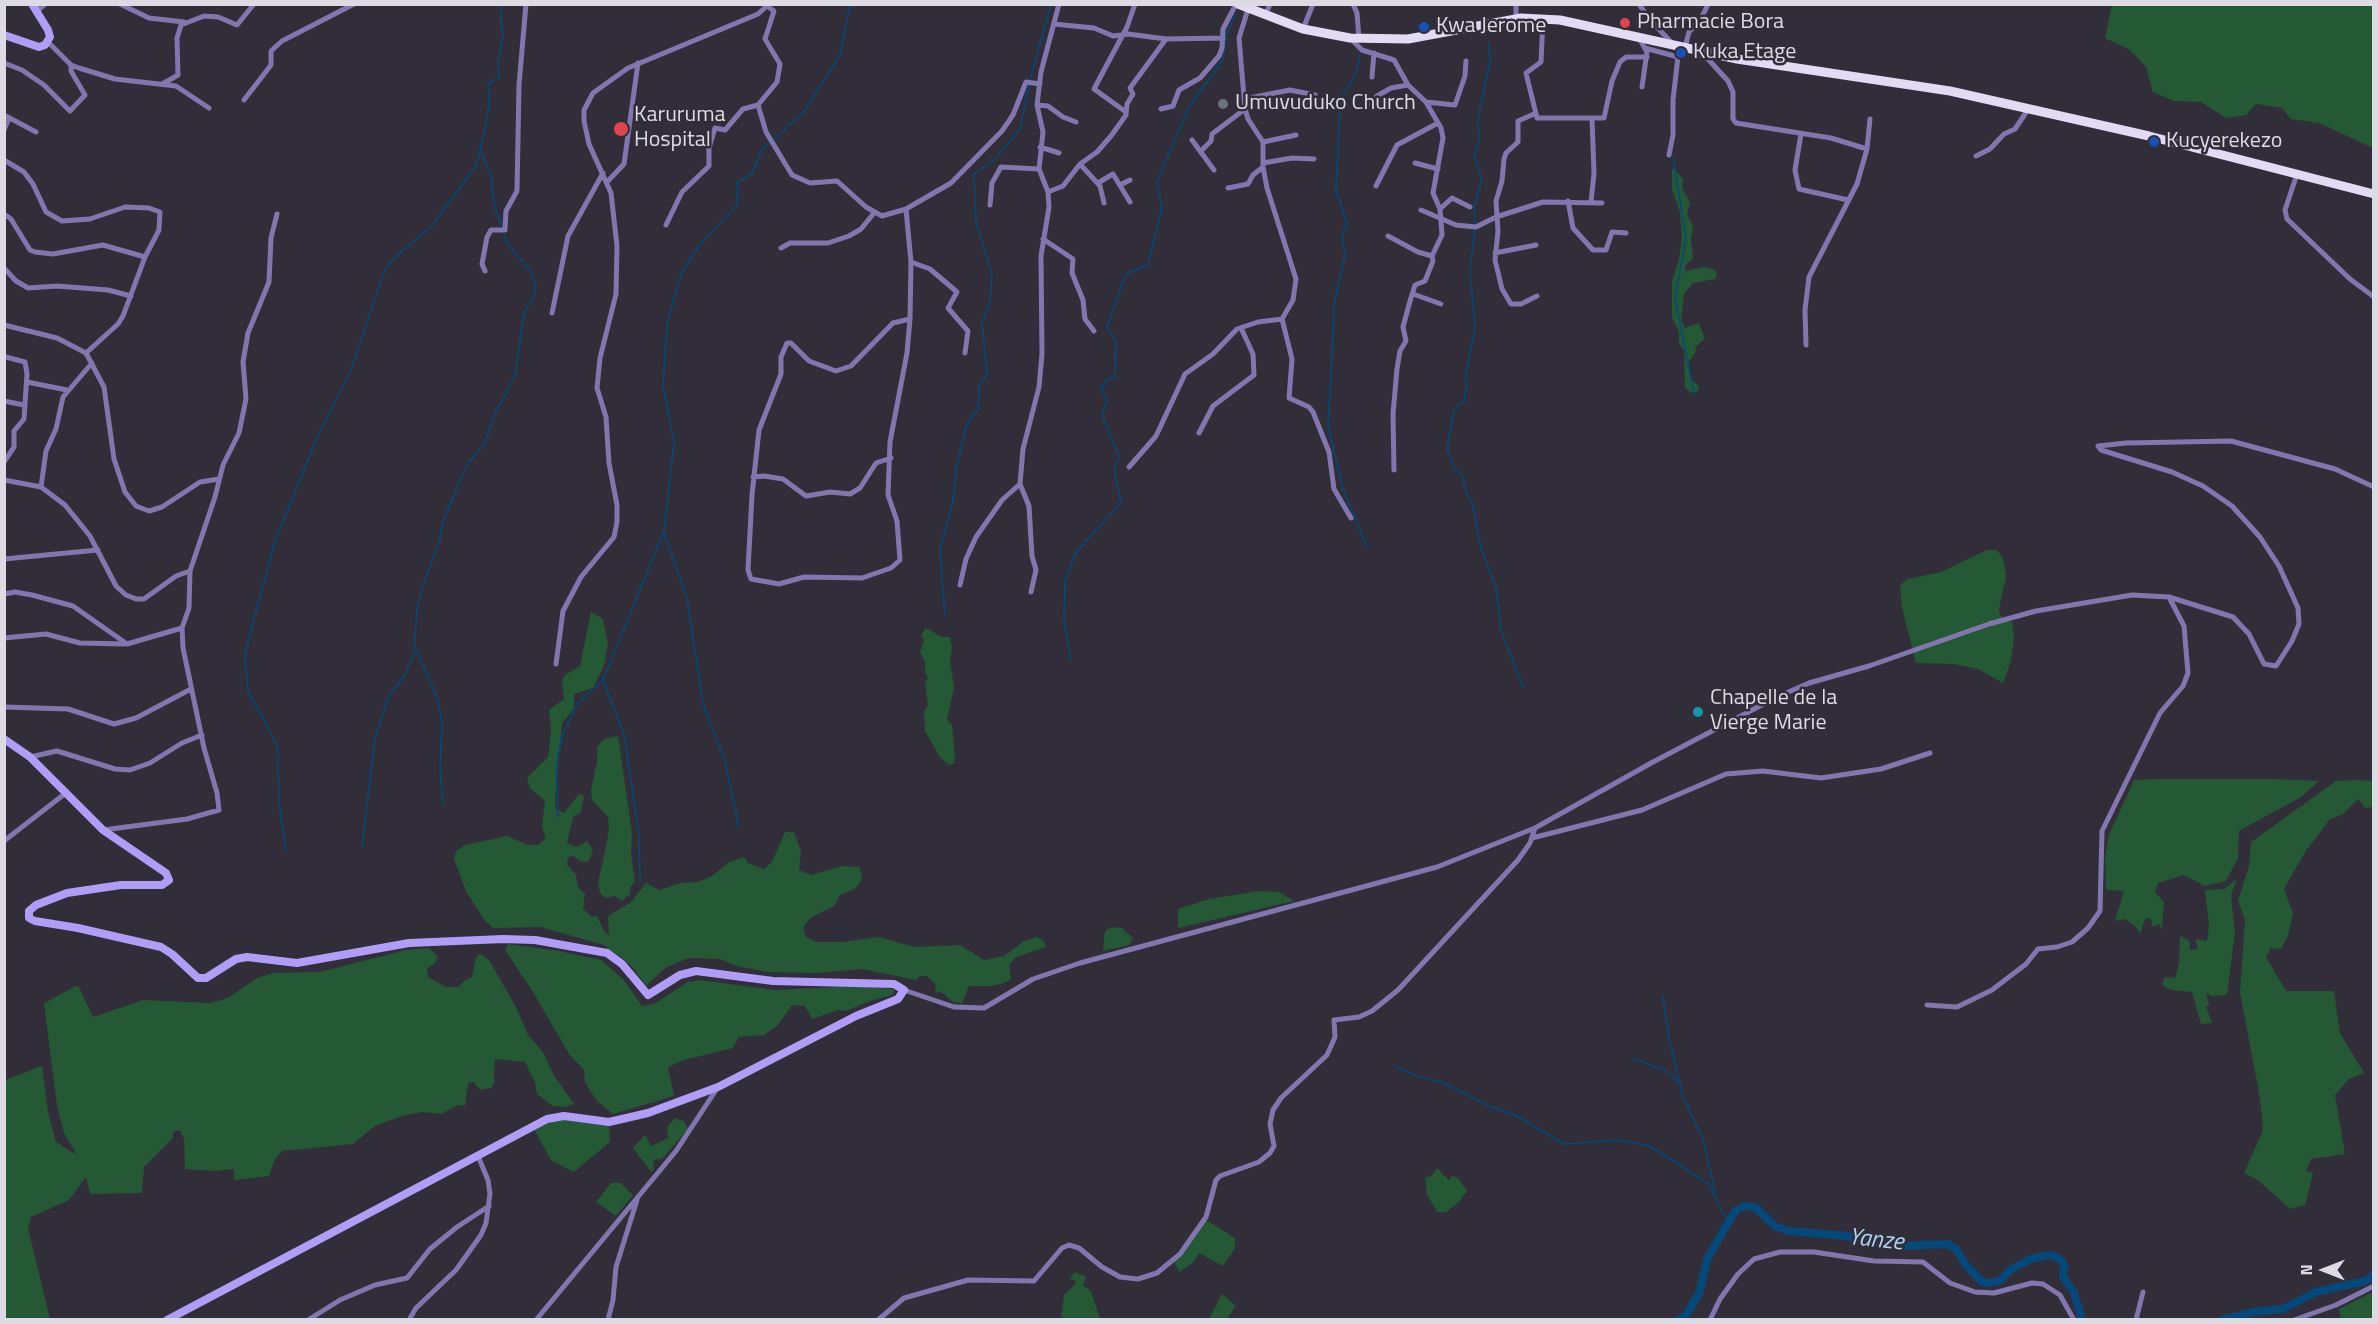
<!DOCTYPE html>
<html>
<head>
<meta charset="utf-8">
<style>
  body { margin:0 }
  #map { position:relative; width:2378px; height:1324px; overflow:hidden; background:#312e3a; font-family:"Titillium Web",sans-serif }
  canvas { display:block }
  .frame { position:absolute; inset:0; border:6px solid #dcdae3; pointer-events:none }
  .north { position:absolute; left:2294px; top:1240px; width:60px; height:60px; -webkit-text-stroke:4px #312e3a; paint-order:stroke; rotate:270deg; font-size:16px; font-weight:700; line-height:24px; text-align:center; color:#dcdae3 }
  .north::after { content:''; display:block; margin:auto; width:21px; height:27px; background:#dcdae3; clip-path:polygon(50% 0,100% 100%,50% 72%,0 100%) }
</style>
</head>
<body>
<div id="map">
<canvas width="2378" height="1324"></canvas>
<div class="frame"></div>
<div class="north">N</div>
</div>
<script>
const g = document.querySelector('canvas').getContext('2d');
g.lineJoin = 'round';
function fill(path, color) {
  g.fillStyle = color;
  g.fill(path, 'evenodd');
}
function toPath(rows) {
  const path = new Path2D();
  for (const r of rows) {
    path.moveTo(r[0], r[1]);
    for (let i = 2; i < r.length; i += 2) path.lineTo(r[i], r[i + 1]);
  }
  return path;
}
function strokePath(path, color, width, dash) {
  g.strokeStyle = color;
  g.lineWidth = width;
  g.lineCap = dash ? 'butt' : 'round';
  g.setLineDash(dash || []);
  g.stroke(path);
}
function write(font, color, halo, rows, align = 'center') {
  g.font = font + ' "Titillium Web",sans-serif';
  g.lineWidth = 5;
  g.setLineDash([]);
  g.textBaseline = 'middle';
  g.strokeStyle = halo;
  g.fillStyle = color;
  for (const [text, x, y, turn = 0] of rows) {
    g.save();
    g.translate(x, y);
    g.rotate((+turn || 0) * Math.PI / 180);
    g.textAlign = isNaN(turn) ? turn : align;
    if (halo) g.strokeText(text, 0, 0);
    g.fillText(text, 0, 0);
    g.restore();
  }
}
fill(toPath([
  [2112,5,2373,5,2373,148,2319,123,2291,119,2282,108,2256,104,2246,115,2226,118,2201,102,2174,101,2153,92,2146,67,2130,50,2105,38],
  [1674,168,1683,179,1682,188,1690,202,1687,214,1693,227,1691,239,1693,258,1685,266,1685,271,1703,267,1715,270,1717,275,1715,279,1693,283,1684,294,1681,320,1685,328,1699,323,1705,339,1695,347,1696,351,1689,362,1691,379,1699,386,1698,391,1692,393,1685,388,1684,351,1679,343,1679,331,1672,318,1672,281,1679,260,1682,238,1680,213,1672,189,1672,170],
  [1987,550,1997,550,2003,558,2006,576,1999,609,2000,615,2012,622,2014,637,2011,661,2003,683,1978,669,1954,664,1916,663,1902,608,1900,585,1908,579,1941,572],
  [591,612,603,619,608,643,604,666,593,688,574,694,574,709,562,723,555,799,556,809,564,813,579,794,584,796,581,812,573,817,567,843,577,847,587,841,593,850,589,861,582,862,573,856,568,857,567,864,576,875,578,887,585,894,583,909,592,917,597,916,605,933,609,935,608,916,631,902,646,883,659,890,681,883,698,882,712,876,729,862,744,857,748,863,764,869,772,862,785,832,794,832,801,851,799,870,811,875,842,866,860,867,862,880,856,888,840,895,834,906,810,918,803,928,806,937,816,942,842,942,879,937,914,947,960,945,984,960,1004,956,1024,941,1037,937,1044,941,1046,947,1016,957,1009,965,1011,979,1004,983,992,986,969,986,962,1003,953,1002,940,991,936,993,935,984,927,976,920,976,916,980,862,969,816,973,768,972,737,966,719,959,688,958,665,968,646,986,633,968,621,957,607,949,607,946,541,927,493,928,485,921,466,891,454,859,456,851,465,845,507,836,528,845,538,845,546,838,542,827,545,801,530,788,527,778,548,757,551,730,549,710,564,699,562,680,566,674,580,666],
  [926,628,942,637,950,637,952,648,950,661,954,688,947,719,952,725,955,756,954,763,949,765,939,756,925,731,924,712,928,705,925,682,928,678,925,672,925,661,920,652,924,640,921,635],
  [618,736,632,833,631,854,635,881,630,888,630,894,622,901,615,896,605,898,600,893,598,883,609,831,608,817,592,800,591,790,597,762,597,747,604,739],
  [2157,779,2275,779,2319,781,2301,797,2239,831,2238,858,2226,881,2204,886,2184,875,2158,883,2155,892,2164,902,2162,930,2159,924,2152,927,2151,918,2145,919,2140,934,2134,925,2125,919,2115,921,2124,891,2106,890,2105,857,2109,835,2134,780],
  [2357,780,2373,781,2373,807,2365,808,2358,799,2343,814,2330,819,2305,852,2284,889,2293,913,2288,936,2281,949,2271,948,2266,957,2286,991,2334,991,2340,1033,2364,1073,2349,1079,2335,1095,2345,1154,2311,1159,2306,1171,2313,1173,2305,1205,2290,1209,2258,1180,2244,1173,2263,1130,2260,1098,2240,993,2245,920,2238,901,2249,866,2251,842,2336,781],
  [2237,879,2231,895,2235,932,2227,995,2212,996,2206,993,2209,1005,2206,1007,2212,1023,2201,1024,2192,992,2171,990,2162,985,2165,977,2175,978,2179,963,2180,936,2190,941,2190,950,2198,949,2195,939,2207,941,2209,926,2205,890,2224,889],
  [1260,891,1279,892,1294,901,1178,928,1178,909,1209,899],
  [1112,927,1122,928,1133,938,1129,945,1103,951,1105,931],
  [508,944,559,951,601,960,624,980,642,1006,654,1004,688,982,700,980,774,990,859,986,893,989,894,992,892,995,870,1001,846,1011,838,1010,812,1019,805,1006,792,1005,778,1025,764,1035,739,1037,733,1048,684,1060,668,1067,674,1096,613,1114,597,1101,585,1083,584,1070,569,1054,533,992,505,950],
  [429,948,437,956,436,962,427,969,428,977,446,987,459,987,464,981,472,977,476,957,480,954,489,960,516,1007,528,1035,543,1052,553,1074,574,1104,565,1107,553,1106,537,1094,535,1083,525,1062,495,1059,494,1083,491,1088,480,1090,474,1082,468,1083,465,1106,458,1105,441,1114,422,1112,402,1116,375,1126,353,1144,282,1151,275,1159,269,1176,234,1180,234,1169,214,1171,185,1169,184,1139,180,1130,173,1132,173,1138,144,1167,142,1193,90,1194,86,1177,69,1200,31,1217,28,1228,50,1319,5,1319,5,1080,42,1066,48,1112,56,1142,77,1155,64,1133,57,1106,44,1003,76,986,79,987,93,1017,143,1000,210,1003,228,998,257,978,273,973,320,972,406,950],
  [675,1118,684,1121,688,1129,662,1159,653,1160,654,1169,651,1172,633,1148,645,1135,651,1146,668,1138,667,1127],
  [558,1119,609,1126,610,1142,574,1172,551,1160,534,1129],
  [1437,1168,1449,1180,1452,1176,1458,1178,1467,1191,1459,1202,1446,1212,1437,1212,1427,1194,1425,1178,1431,1176],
  [611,1183,621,1183,633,1195,616,1216,596,1202],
  [1206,1220,1235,1238,1235,1248,1223,1266,1199,1253,1194,1262,1179,1272,1174,1261],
  [1075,1272,1086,1277,1083,1285,1091,1291,1100,1319,1061,1319,1064,1295,1075,1284,1075,1280,1069,1279],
  [2373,1292,2373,1319,2341,1319,2339,1309],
  [1222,1294,1236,1306,1227,1319,1209,1319]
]), '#255834');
strokePath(toPath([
  [1360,55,1357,71,1341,99,1339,125,1336,190,1347,224,1342,235,1345,256,1335,298,1328,426,1343,489,1367,547],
  [1030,80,1051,4],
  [773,140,804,112,840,55,850,4],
  [481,152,491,176,494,204,502,227],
  [1673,157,1686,238,1675,298,1694,394],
  [1475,224,1474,207,1482,180,1474,155,1479,141,1478,118,1490,61,1489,43],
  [1475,228,1470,271,1475,328,1465,379,1467,385,1464,402,1454,409,1447,449,1454,468,1463,476,1465,490,1473,505,1481,548,1496,587,1501,631,1523,687],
  [664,533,687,598,703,704,725,761,739,827],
  [945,616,940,549,953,501,956,470,966,426,978,409,979,386,987,374,982,322,990,304,992,275,976,222,974,174,995,159,1020,129,1029,85],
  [416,649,438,700,442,721,440,770,443,804],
  [1071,660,1064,619,1065,582,1076,552,1121,503,1114,470,1119,456,1102,415,1107,401,1101,388,1107,380,1115,378,1116,342,1107,327,1126,274,1148,265,1162,207,1157,182,1189,107,1223,60,1226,35,1235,15],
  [558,817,556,768,562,736,578,703,603,680],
  [362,847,375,738,389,695,403,678,414,655,417,609,423,585,440,540,442,524,461,478,469,462,485,443,495,414,515,375,524,313,535,293,536,284,531,272,507,243,503,232],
  [286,852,279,804,278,749,266,723,248,692,245,656,251,630,275,541,319,433,351,370,383,275,388,265,403,250,431,227,476,166,486,125,490,94,488,86,491,81,499,79,498,61,503,36,500,19,502,4],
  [640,881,639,834,624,734,603,680,664,531,674,443,663,385,667,324,681,274,699,246,737,205,738,182,752,174,762,149,769,143],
  [1663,996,1669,1038,1683,1097,1703,1139,1715,1192],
  [1633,1058,1666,1071,1679,1083],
  [1395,1066,1417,1076,1442,1082,1489,1106,1517,1116,1564,1144,1617,1140,1650,1146,1709,1184,1724,1215,1730,1220]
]), '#04497a', 1.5);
strokePath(toPath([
  [1678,1320,1685,1316,1699,1294,1707,1259,1735,1211,1744,1206,1755,1207,1776,1227,1790,1231,1848,1236,1873,1243,1903,1246,1948,1244,1957,1250,1965,1264,1982,1282,1991,1283,2001,1280,2010,1270,2033,1258,2052,1255,2060,1259,2064,1265,2063,1277,2074,1292,2082,1320],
  [2222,1320,2252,1312,2283,1309,2316,1292,2365,1281,2374,1275]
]), '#04497a', 8);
strokePath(toPath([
  [120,4,149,18,184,22],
  [1353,4,1357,13,1359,39],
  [1516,4,1516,19],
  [1639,4,1649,19,1673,44],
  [767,6,774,11,765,39,780,64,777,82,758,105,766,132,792,175,810,183,837,181,866,207,882,216,906,209,951,183,1002,131,1013,115,1026,82,1040,84],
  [1248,9,1239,38,1245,109,1248,119,1263,142,1263,167,1267,188,1296,279,1293,300,1282,319,1292,359,1289,398,1309,407,1313,412,1329,452,1334,489,1351,518],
  [37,11,45,4],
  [1265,16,1270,4],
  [1543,18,1541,62,1526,73,1537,118,1604,118,1612,81,1620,62,1626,57,1647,57],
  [1054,24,1094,28,1113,36,1128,34,1166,39,1223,38],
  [1303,29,1313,4],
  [1350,38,1362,50,1394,60,1408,85,1426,102,1441,128,1443,138,1433,193,1440,209,1442,235,1432,256,1433,261,1425,281,1415,285,1410,301,1403,327,1406,341,1400,351,1397,369,1393,414,1394,470],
  [1639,38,1647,52,1642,87],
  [48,42,71,65,79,68,115,79,176,86,209,108],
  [1645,48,1678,57,1673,100,1673,135,1669,155],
  [1688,48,1685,47,1689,32,1701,19,1708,4],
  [1696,53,1708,59,1728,81,1733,92,1733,119,1736,123,1831,138,1867,149,1857,184,1809,277,1805,310,1806,345],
  [4,63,22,70,44,85,70,111,85,95,71,71,71,65],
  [1372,77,1374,53],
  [164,83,178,75,177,38,181,25,204,16,218,17,237,25,254,4],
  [1244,99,1290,90,1315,95],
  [244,100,271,65,271,51,282,41,354,4],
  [1426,102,1455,105,1465,76,1466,61],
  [1371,104,1377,96,1391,88,1408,85],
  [1037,105,1048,106,1063,117,1076,122],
  [1161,109,1173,106,1179,90,1200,78,1219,56,1222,48,1223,29,1236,4],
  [1126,112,1094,89,1127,27,1135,4],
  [1534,114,1518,121,1518,142,1506,153,1504,159,1502,181,1496,201,1498,231,1495,260,1502,289,1511,304,1521,304,1537,296],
  [4,115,36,132],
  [4,130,9,118],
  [1801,134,1795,170,1799,189,1848,200],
  [1192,140,1214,170],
  [1263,142,1296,135],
  [1040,147,1059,153],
  [1867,149,1870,119],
  [1201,151,1211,141,1212,134,1245,109],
  [1976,156,1990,149,2004,134,2015,129,2029,108],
  [4,160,24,172,33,184,46,212,62,221,90,219,125,207,149,208,160,212,159,230,145,257,123,316,118,324,86,353],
  [1263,163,1292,158,1314,159],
  [1415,163,1438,169],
  [1080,164,1100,186,1104,203],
  [2297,174,2285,210,2287,219,2350,279,2374,297],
  [608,181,624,164,638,63],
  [1098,183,1113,174,1130,202],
  [1120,185,1130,180],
  [1376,186,1397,145,1438,123],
  [1228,188,1248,184,1253,175,1263,167],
  [1048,192,1063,186,1080,164,1097,152,1111,136,1126,115,1127,104,1133,94,1130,88,1166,39],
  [1568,201,1573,228,1593,250,1606,250,1612,232,1626,233],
  [1591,202,1594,173,1592,118],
  [990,205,992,183,1001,167,1039,169],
  [906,209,911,262,910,319,907,353,890,442,888,495,897,521,900,560,891,568,862,578,804,577,779,584,751,579,748,570,752,495,759,430,781,374,781,357,787,343,791,343,809,361,836,371,851,366,893,323,910,319],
  [1440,209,1452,198,1470,207],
  [1421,210,1456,225,1476,227,1496,217,1543,202,1602,203],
  [4,214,11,219,30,250,35,252,53,254,103,245,145,257],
  [666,225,682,192,709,166,709,148,715,128,725,130,743,109,758,105],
  [1388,236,1418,252,1432,256],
  [1043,239,1073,259,1072,273,1083,300,1085,319,1094,331],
  [781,248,790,243,828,243,849,236,861,229,874,213],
  [1495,253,1536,245],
  [911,262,930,269,957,292,948,308,968,331,965,353],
  [4,268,16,281,28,288,57,286,108,290,131,296],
  [485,271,482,264,487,237,491,230,505,230,506,211,517,191,519,85,526,4],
  [1413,294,1441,304],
  [552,313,568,236,603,173],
  [4,325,57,338,86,353,104,387,114,459,125,492,136,506,149,511,162,507,200,482,219,479],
  [27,382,67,390],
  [4,401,24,405],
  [1199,433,1213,406,1254,375,1253,354,1241,328],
  [4,462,14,447,14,431,24,419,27,374,25,362,6,357],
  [1129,467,1156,436,1185,374,1213,354,1237,329,1258,322,1282,319],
  [753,477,764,476,783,479,806,496,830,492,850,494,860,488,876,463,891,458],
  [4,480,41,487,65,505,90,536,116,586,126,595,136,599,144,599,176,576,190,571,215,497,223,465,239,433,246,399,243,362,248,333,269,282,271,238,277,214],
  [1020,484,1029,506,1032,556,1036,570,1031,592],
  [41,487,46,451,56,429,63,397,92,363],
  [4,559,98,550],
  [960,585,966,559,976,537,1002,500,1020,484,1023,449,1039,387,1042,354,1041,256,1049,207,1048,192,1039,169,1043,132,1037,105,1041,72,1059,4],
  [4,594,15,592,32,595,73,606,127,644,182,628],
  [4,638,46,634,80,643,125,644],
  [556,664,563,611,581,577,614,537,617,522,617,505,609,463,606,417,597,388,600,358,616,294,617,246,611,193,589,144,584,121,584,110,593,93,628,68,758,14,769,4],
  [4,707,68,709,114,724,136,718,191,689],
  [30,757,57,751,115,769,130,770,150,763,182,743,202,735],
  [103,830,187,819,219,810,217,793,204,748,183,648,182,628,189,608,190,571],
  [1532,838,1642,810,1726,774,1763,771,1821,778,1881,769,1930,753],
  [4,841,67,792],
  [904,990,954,1007,984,1008,1033,979,1080,963,1437,867,1535,828,1653,762,1777,697,1809,683,1869,666,1989,624,2036,611,2132,595,2169,597,2233,617,2249,634,2264,664,2276,666,2292,641,2299,624,2298,608,2279,566,2260,537,2232,506,2203,486,2172,472,2101,450,2098,446,2126,443,2231,441,2335,469,2374,487],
  [1927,1005,1957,1007,1992,990,2026,964,2038,949,2057,947,2072,942,2088,928,2100,911,2102,831,2160,713,2183,686,2188,673,2184,626,2169,597],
  [308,1320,340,1300,375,1285,407,1278,430,1249,457,1227,489,1206],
  [409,1320,416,1308,456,1270,481,1235,486,1223,490,1194,488,1180,478,1156],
  [536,1320,676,1151,718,1087],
  [608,1320,613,1300,616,1267,637,1200],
  [878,1320,904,1298,968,1280,1034,1281,1062,1248,1069,1245,1079,1248,1102,1267,1120,1277,1138,1279,1157,1273,1180,1254,1206,1217,1216,1180,1220,1176,1259,1162,1270,1153,1274,1146,1270,1124,1273,1110,1281,1098,1327,1055,1335,1037,1334,1020,1359,1017,1372,1011,1398,990,1518,860,1530,843,1535,828],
  [1710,1320,1720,1299,1738,1274,1754,1259,1780,1252,1814,1252,1874,1261,1923,1262,1950,1283,1975,1292,1994,1293,2032,1283,2043,1284,2060,1295,2074,1320],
  [2136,1320,2143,1292],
  [2294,1320,2336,1305,2374,1286]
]), '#8276ae', 5);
strokePath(toPath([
  [4,35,39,47,45,45,50,37,48,30,32,4],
  [4,739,30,757,103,830,166,873,169,880,162,885,121,885,67,893,36,905,29,911,29,918,35,921,78,928,161,947,172,954,198,978,206,978,236,959,247,957,297,963,409,943,503,939,535,940,607,953,622,964,648,995,680,975,696,971,773,981,894,984,904,990,898,999,856,1016,718,1087,648,1113,609,1122,564,1116,547,1119,167,1320]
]), '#b19df7', 8);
strokePath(toPath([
  [1238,4,1303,29,1350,38,1408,39,1521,18,1560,20,1737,59,1950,91,2149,136,2374,194]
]), '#e1dcf4', 9);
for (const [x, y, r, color] of [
  [1625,23,6,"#e0444e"],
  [1424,27,6,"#1a4fb4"],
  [1681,53,6,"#1a4fb4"],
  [1223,104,6,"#6b7280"],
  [621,129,8,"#e0444e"],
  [2154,142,6,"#1a4fb4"],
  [1698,712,6,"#0f9aa8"]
]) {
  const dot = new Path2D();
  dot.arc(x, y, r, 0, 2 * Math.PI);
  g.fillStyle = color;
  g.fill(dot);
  strokePath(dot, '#312e3a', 2);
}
write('22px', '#dcdae3', '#312e3a', [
  ["Pharmacie Bora",1637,23],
  ["Kwa Jerome",1436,27],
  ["Kuka Etage",1693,53],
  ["Umuvuduko Church",1235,104],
  ["Karuruma",634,116],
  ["Hospital",634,141],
  ["Kucyerekezo",2166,142],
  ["Chapelle de la",1710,699],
  ["Vierge Marie",1710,724]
], 'left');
write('italic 24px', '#afd4f7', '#312e3a', [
  ["Yanze",1876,1241,6]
]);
</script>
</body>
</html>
